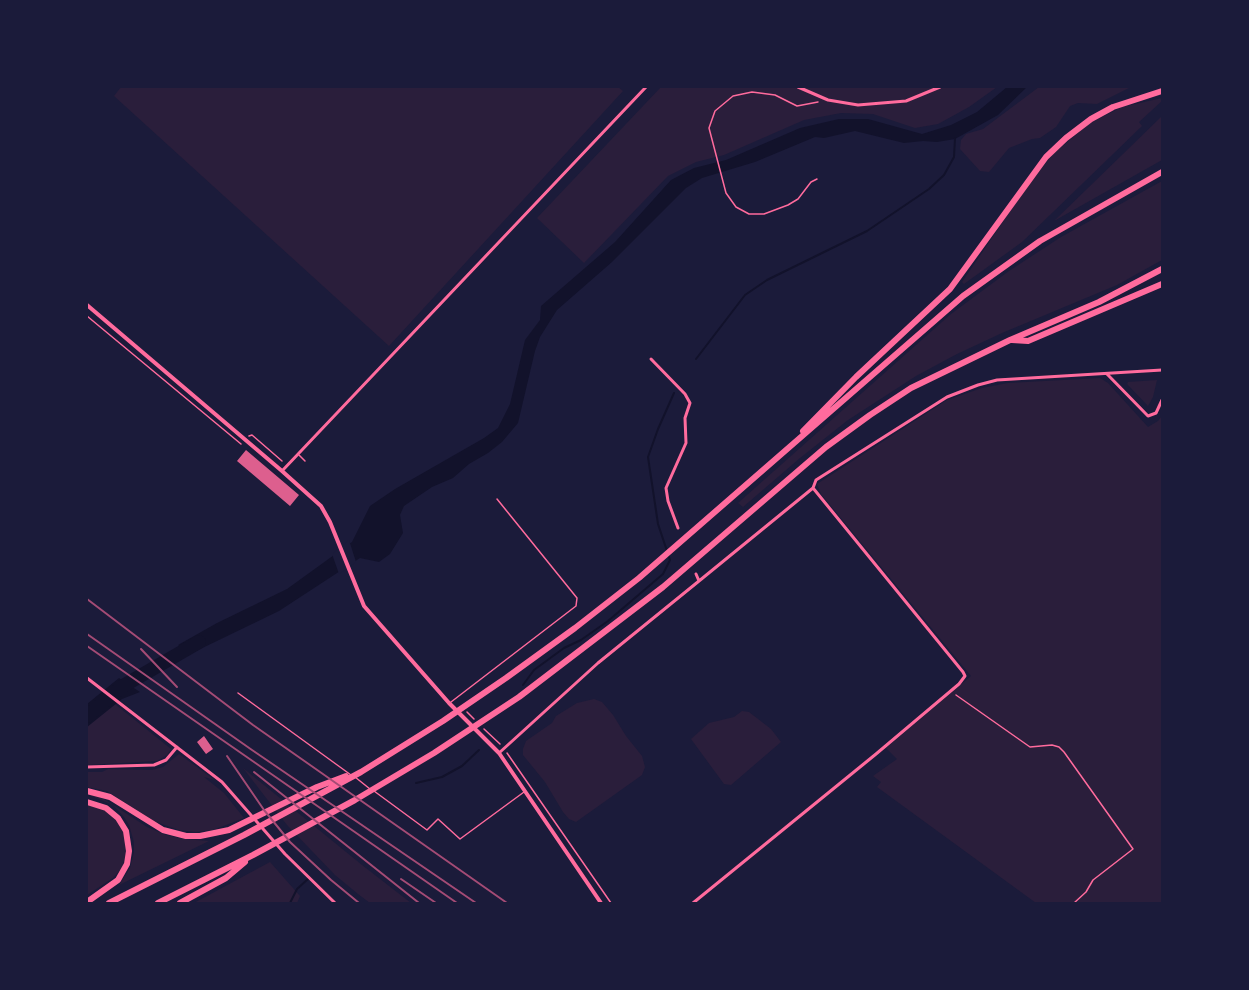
<!DOCTYPE html>
<html>
<head>
<meta charset="utf-8">
<style>
  body { margin:0 }
  #map { position:relative; width:1249px; height:990px; overflow:hidden; background:#1b1b3a; font-family:Literata,serif }
  canvas { display:block }
  .frame { position:absolute; inset:0; border:88px solid #1b1b3a; pointer-events:none }
</style>
</head>
<body>
<div id="map">
<canvas width="1249" height="990"></canvas>
<div class="frame"></div>
</div>
<script>
const g = document.querySelector('canvas').getContext('2d');
g.lineJoin = 'round';
function fill(path, color) {
  g.fillStyle = color;
  g.fill(path, 'evenodd');
}
function toPath(rows) {
  const path = new Path2D();
  for (const r of rows) {
    path.moveTo(r[0], r[1]);
    for (let i = 2; i < r.length; i += 2) path.lineTo(r[i], r[i + 1]);
  }
  return path;
}
function strokePath(path, color, width, dash) {
  g.strokeStyle = color;
  g.lineWidth = width;
  g.lineCap = dash ? 'butt' : 'round';
  g.setLineDash(dash || []);
  g.stroke(path);
}
fill(toPath([
  [121,87,618,87,623,91,389,346,114,96],
  [661,87,997,87,969,107,938,124,915,128,873,114,841,113,804,120,724,155,696,162,668,176,584,263,537,218],
  [1039,87,1131,87,1097,104,1078,103,1070,106,1056,127,1040,138,1032,139,1009,148,989,172,980,171,960,149,961,140,966,134,983,129],
  [1162,98,1162,101,1139,122,1142,126,1022,242,964,284,962,282,1028,185,1054,153,1089,124,1104,116,1122,107],
  [1162,116,1162,160,1054,221,1123,154],
  [1162,181,1162,260,1117,285,1002,333,957,354,916,376,848,420,800,458,743,507,738,503,951,314,1009,271,1061,237],
  [1100,378,1108,383,1148,427,1158,421,1162,416,1162,903,1036,903,877,787,881,782,873,776,897,759,886,748,971,676,821,494,817,484,947,400,982,388,1008,383],
  [1157,380,1153,397,1148,406,1127,384,1128,382],
  [594,699,602,702,613,715,626,736,642,756,645,767,642,775,576,822,569,819,563,812,545,782,523,755,523,749,526,741,552,723,556,716,577,703],
  [115,704,171,749,167,755,157,761,87,765,87,727],
  [742,711,749,712,771,729,781,742,731,785,724,784,691,739,709,723,734,717],
  [179,754,215,780,204,777,224,793,244,818,213,830,196,832,179,830,153,821,107,791,87,787,87,772,102,772,108,769,152,770,163,767],
  [243,768,362,865,411,903,370,903,358,894,335,875,287,825],
  [87,794,104,799,147,827,166,835,184,839,209,841,119,885,130,868,134,852,134,842,129,825,124,817,113,805],
  [87,803,103,808,116,818,125,832,126,854,122,868,113,878,87,895],
  [270,862,300,896,297,903,194,903]
]), '#2a1e3b');
fill(toPath([
  [1007,87,1027,87,998,115,955,139,937,142,923,141,904,143,855,131,824,138,815,137,755,162,702,178,686,188,612,262,557,310,540,337,535,351,518,423,502,442,488,453,469,464,453,478,432,487,404,506,400,515,403,533,390,554,379,562,360,558,279,611,190,654,178,645,217,623,287,589,352,542,370,506,395,489,484,438,498,428,510,404,525,340,540,320,541,306,615,242,671,180,694,168,726,160,800,128,839,119,868,119,922,134,951,125,977,112],
  [119,678,140,692,122,699,87,727,87,704]
]), '#12122b');
fill(toPath([
  [349,540,356,562,339,574,332,554]
]), '#1b1b3a');
strokePath(toPath([
  [696,359,745,295,767,280,867,231,929,189,944,175,954,157,955,138],
  [523,685,534,670,564,648,581,640,608,621,663,574,670,560,658,524,648,457,658,429,674,393],
  [416,783,442,777,462,766,479,750],
  [290,903,297,889,308,879]
]), '#12122b', 2);
strokePath(toPath([
  [87,716,123,686,199,642]
]), '#12122b', 14);
fill(toPath([
  [246,450,299,495,290,506,237,461],
  [204,736,213,749,206,754,197,742]
]), '#dd5f8e');
strokePath(toPath([
  [817,179,811,182,798,199,788,205,764,214,749,214,736,207,726,193,709,128,715,111,733,96,752,92,775,95,797,106,818,102],
  [87,316,241,444],
  [249,436,252,435,282,461],
  [956,695,1030,747,1052,745,1059,747,1064,752,1133,849,1093,880,1086,892,1074,903],
  [467,712,474,719],
  [484,729,500,744],
  [507,753,611,903]
]), '#ff6b9d', 1.5);
strokePath(toPath([
  [299,455,305,461],
  [238,693,351,775],
  [451,702,576,606,577,598,497,499],
  [355,777,370,789],
  [374,791,427,830,438,819,460,839,524,792]
]), '#ff6b9d', 1.5);
strokePath(toPath([
  [798,87,828,100,858,105,906,101,940,87],
  [651,359,685,394,690,403,685,418,686,443,666,488,668,501,678,528],
  [1107,374,1148,416,1156,413,1162,400],
  [282,471,646,87],
  [699,581,813,488,816,480,947,397,978,385,997,380,1162,370],
  [87,678,222,782,285,854,335,903],
  [499,753,598,663,699,581,696,574],
  [87,767,154,765,166,760,177,747],
  [693,903,876,754,959,684,965,676,963,672,813,488]
]), '#ff6b9d', 3);
strokePath(toPath([
  [87,305,282,471,321,506,330,522,364,606,449,703,499,753,601,903]
]), '#ff6b9d', 4);
strokePath(toPath([
  [1012,340,1028,341,1162,284],
  [803,431,856,377,950,289,1046,157,1066,138,1091,119,1113,107,1162,91],
  [87,791,110,797,163,830,186,836,200,836,229,830,317,787,346,776],
  [87,802,106,808,118,818,126,831,129,851,127,864,118,880,87,902],
  [109,903,244,835,361,772,443,721,506,678,575,628,639,578,963,296,1040,241,1162,172],
  [158,903,253,855,355,800,434,753,519,697,663,587,826,447,870,415,911,388,1010,340,1099,302,1162,269],
  [180,903,226,878,245,862]
]), '#ff6b9d', 6);
strokePath(toPath([
  [87,599,253,725,507,903],
  [87,634,252,750,476,903],
  [87,646,457,903],
  [141,649,177,687],
  [227,756,264,810,290,842,331,880,359,903],
  [254,772,419,903],
  [401,879,436,903]
]), '#a44b75', 2);
</script>
</body>
</html>
